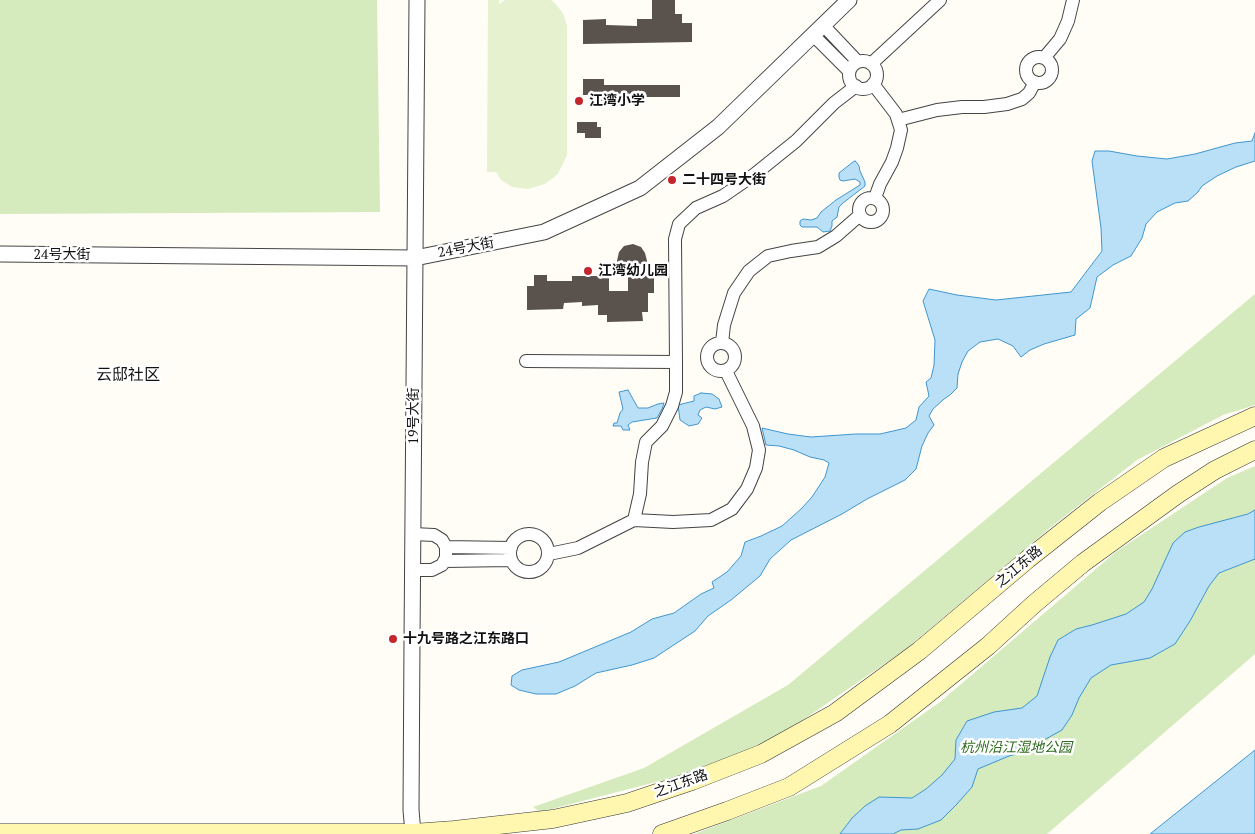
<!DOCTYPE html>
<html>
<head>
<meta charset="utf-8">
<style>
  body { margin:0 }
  canvas { display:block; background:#fffdf5 }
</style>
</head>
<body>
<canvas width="1255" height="834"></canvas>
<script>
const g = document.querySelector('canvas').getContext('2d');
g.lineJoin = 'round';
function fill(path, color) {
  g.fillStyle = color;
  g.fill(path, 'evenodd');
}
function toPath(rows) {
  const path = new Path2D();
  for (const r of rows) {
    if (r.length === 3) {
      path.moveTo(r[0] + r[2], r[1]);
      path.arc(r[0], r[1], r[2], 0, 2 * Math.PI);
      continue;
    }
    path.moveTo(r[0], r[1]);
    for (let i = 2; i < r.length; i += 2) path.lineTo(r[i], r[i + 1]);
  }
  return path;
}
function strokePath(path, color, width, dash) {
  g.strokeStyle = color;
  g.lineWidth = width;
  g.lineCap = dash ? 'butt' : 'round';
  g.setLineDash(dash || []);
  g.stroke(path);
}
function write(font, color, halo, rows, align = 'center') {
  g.font = font + ' "PT Serif","Noto Sans SC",serif';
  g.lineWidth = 5;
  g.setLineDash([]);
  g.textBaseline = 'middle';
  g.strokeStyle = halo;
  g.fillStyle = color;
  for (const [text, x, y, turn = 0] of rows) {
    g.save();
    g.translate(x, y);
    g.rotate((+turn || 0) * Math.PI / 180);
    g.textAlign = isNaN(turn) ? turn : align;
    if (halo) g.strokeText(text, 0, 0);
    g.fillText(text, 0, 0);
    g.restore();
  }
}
fill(toPath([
  [0,0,377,0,380,212,0,214],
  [1255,294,1255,405,1223,415,1137,460,1051,527,906,649,787,731,706,769,540,812,533,807,644,768,788,685],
  [1255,466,1255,654,1047,834,694,834,821,786,940,702,1117,551,1227,478]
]), '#d5ebbd');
fill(toPath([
  [488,0,499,0,499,4,505,0,550,0,553,1,563,13,567,26,567,155,558,174,545,184,528,189,512,187,501,180,496,172,487,172]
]), '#e6f2cf');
const water = toPath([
  [1255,133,1255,161,1236,167,1217,176,1202,186,1198,192,1188,201,1175,203,1157,212,1146,224,1142,238,1131,256,1113,265,1097,277,1090,308,1076,319,1075,335,1044,344,1030,350,1021,357,1013,346,998,339,980,342,968,351,962,362,958,374,957,388,950,395,944,399,933,409,929,416,934,425,928,433,922,446,916,469,905,480,867,499,842,514,791,540,770,559,760,576,731,600,708,616,695,631,654,658,632,665,596,673,575,686,556,694,536,694,519,690,511,685,512,676,522,670,559,662,631,632,652,619,674,613,701,594,714,588,712,582,727,572,741,556,745,542,761,536,782,526,801,509,812,497,825,477,829,463,824,460,810,457,794,450,779,446,766,445,762,428,788,434,811,437,856,434,880,434,906,428,916,420,919,407,929,396,926,382,931,378,934,365,935,340,923,301,929,289,957,295,996,300,1071,292,1102,251,1101,228,1092,161,1095,151,1109,151,1137,156,1167,159,1195,154,1235,143,1252,141,1255,133],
  [855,161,857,163,859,166,860,171,865,182,865,186,843,203,839,207,837,217,832,221,832,226,830,231,823,232,817,227,802,227,800,225,800,221,803,219,811,220,817,218,821,212,836,200,860,185,860,182,855,179,843,181,840,180,839,177,839,173,853,162,855,161],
  [628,390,638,408,648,408,658,404,664,403,662,409,657,418,632,422,628,425,630,430,623,430,621,426,613,426,614,423,617,423,620,413,623,409,619,392,628,390],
  [701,393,712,394,719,399,722,407,715,409,706,407,700,410,698,415,702,418,698,424,689,426,680,420,678,405,694,401,694,396,701,393],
  [1255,510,1255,559,1219,573,1209,586,1190,621,1175,644,1150,658,1111,665,1091,678,1079,698,1072,715,1062,730,1044,740,1032,750,1009,756,978,769,972,787,957,804,941,820,918,829,901,830,893,834,840,834,852,818,865,806,879,797,912,798,926,789,942,775,955,759,956,740,967,721,994,712,1022,708,1037,696,1050,657,1058,640,1076,629,1092,625,1126,614,1144,602,1152,589,1173,543,1185,532,1199,527,1248,514,1255,510],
  [1255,750,1255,834,1150,834,1255,750]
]);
fill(water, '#b9e0f7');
strokePath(water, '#3f96cf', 1);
fill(toPath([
  [652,0,675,0,675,14,682,14,682,23,692,23,692,42,583,44,583,20,606,19,606,25,637,26,637,19,652,19],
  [583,79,604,79,604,85,680,85,680,97,626,97,626,101,590,101,590,95,583,95],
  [577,122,597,122,597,127,601,127,601,138,585,138,585,133,577,133],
  [633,244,641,247,645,253,647,261,640,276,654,275,654,293,648,293,648,312,642,312,643,321,607,322,607,315,598,315,598,305,582,306,582,302,564,303,563,309,527,310,527,286,534,286,534,275,547,275,547,281,572,281,572,276,597,276,597,274,609,274,609,291,628,291,628,272,620,268,617,261,619,252,624,246]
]), '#5a524d');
const minor = toPath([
  [823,25,858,62],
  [813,35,849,71],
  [1039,70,13],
  [1044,58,1060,39,1068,21,1073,0],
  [863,75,14],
  [871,64,940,0],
  [873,84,896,114,901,130,897,148,892,162,880,184,875,198],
  [898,120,937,110,962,107,984,107,1007,104,1022,99,1029,93,1035,82],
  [871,210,12],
  [721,357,14],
  [722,343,724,325,734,293,749,271,768,256,791,251,818,247,836,236,860,215],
  [526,361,676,362,676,392,672,406,662,426,646,442,642,462,640,494,634,520],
  [676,362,675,239,679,224,696,208,723,196,755,174,796,141,834,103,856,86],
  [529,553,19],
  [446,547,511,548],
  [549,554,578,548,634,520,673,522,711,520,732,509,747,489,756,468,759,450,753,426,726,371],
  [444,561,511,560],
  [412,570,432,570,442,565,446,558,446,547,442,540,434,535,413,534]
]);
const tertiary = toPath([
  [0,254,415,258,544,232,640,188,718,127,849,0],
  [413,833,411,810,412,641,417,0]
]);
const secondary = toPath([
  [0,833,413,833,454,830,553,819,627,803,692,781,761,754,835,713,919,651,1028,559,1100,502,1164,458,1255,416],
  [662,834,727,811,789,787,890,724,988,646,1034,604,1083,563,1178,494,1215,470,1255,450]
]);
strokePath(minor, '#444', 14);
strokePath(tertiary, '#444', 17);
strokePath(secondary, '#333', 19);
strokePath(minor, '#fff', 12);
strokePath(tertiary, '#fff', 15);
strokePath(secondary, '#fff6b0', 18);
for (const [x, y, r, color] of [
  [579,101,5,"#c4262e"],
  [672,180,5,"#c4262e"],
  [588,271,5,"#c4262e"],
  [393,639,5,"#c4262e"]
]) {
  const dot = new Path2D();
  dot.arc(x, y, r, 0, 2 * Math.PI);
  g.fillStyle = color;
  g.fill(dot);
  strokePath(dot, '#fff', 2);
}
write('bold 14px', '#111', '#fff', [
  ["江湾小学",589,101],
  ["二十四号大街",682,180],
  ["江湾幼儿园",598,271],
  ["十九号路之江东路口",403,639]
], 'left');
write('14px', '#111', '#fff', [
  ["24号大街",466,248,-11],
  ["24号大街",62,255],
  ["19号大街",414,416,-90],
  ["之江东路",1019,567,-40],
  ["之江东路",681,784,-20]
]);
write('italic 14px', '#2f6b1f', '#fff', [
  ["杭州沿江湿地公园",1016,748]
]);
write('16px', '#111', '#fff', [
  ["云邸社区",128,375]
]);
</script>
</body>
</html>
